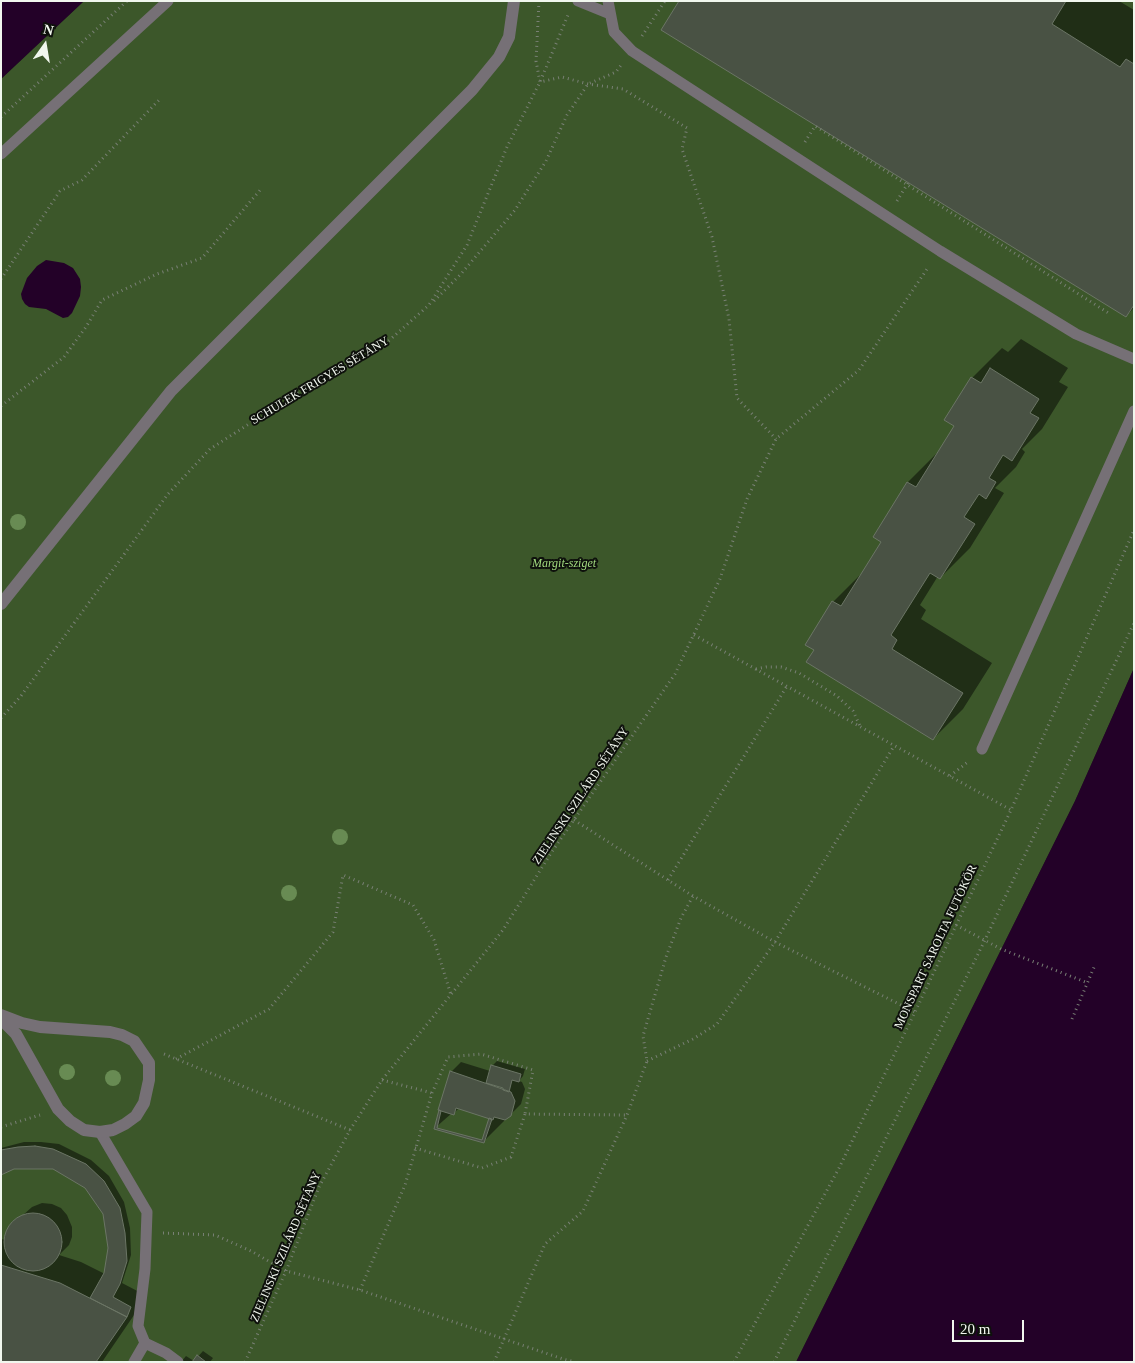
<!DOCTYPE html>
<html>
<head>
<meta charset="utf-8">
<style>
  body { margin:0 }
  #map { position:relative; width:1135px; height:1363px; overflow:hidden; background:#222a1d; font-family:Georgia,serif }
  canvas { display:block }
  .frame { position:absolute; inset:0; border:2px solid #f1f7ee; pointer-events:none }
  .north { position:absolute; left:20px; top:20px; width:50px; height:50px; -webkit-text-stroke:4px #0e110c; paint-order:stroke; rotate:13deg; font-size:14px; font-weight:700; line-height:20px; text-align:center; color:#f1f7ee }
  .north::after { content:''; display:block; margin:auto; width:18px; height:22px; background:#f1f7ee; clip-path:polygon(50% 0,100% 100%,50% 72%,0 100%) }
  .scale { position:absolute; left:952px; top:1320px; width:72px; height:22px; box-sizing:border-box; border:2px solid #f1f7ee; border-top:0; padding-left:6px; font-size:15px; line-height:18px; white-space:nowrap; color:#f1f7ee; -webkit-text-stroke:4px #0e110c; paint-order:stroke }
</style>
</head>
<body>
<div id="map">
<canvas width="1135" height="1363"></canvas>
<div class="frame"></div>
<div class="north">N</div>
<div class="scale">20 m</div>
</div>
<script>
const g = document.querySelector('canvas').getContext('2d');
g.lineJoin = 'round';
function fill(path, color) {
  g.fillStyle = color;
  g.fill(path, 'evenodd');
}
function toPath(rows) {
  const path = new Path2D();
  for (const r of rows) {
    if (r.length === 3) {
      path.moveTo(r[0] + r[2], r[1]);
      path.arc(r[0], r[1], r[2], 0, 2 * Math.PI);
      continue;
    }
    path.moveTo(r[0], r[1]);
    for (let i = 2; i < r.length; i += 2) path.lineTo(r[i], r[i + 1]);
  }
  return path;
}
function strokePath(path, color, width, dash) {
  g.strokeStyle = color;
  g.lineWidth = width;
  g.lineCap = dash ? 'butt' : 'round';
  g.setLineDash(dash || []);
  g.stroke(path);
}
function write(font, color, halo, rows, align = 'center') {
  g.font = font + ' Georgia,serif';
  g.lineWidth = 4;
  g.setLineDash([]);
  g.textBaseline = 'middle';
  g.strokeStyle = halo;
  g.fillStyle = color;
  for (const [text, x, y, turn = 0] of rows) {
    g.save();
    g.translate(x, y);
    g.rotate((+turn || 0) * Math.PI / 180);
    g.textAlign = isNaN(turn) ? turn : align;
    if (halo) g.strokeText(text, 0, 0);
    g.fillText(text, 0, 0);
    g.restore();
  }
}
fill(toPath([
  [84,1,1134,1,1134,668,1075,801,796,1362,1,1362,1,79]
]), '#3c572a');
fill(toPath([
  [1,1,84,1,1,79],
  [46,260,64,263,73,268,80,279,81,287,80,296,72,313,68,317,63,318,46,309,29,307,25,304,22,299,21,294,27,278,37,266],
  [1134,668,1134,1362,796,1362,1075,801]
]), '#230128');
fill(toPath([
  [681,1,1119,1,1134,10,1134,308,1126,316],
  [1021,339,1068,368,1059,382,1068,387,1042,429,1022,449,1025,452,1016,467,995,488,1004,493,970,548,940,578,938,576,920,605,926,610,921,619,992,663,963,709,933,739,815,650,833,602,863,572,883,542,874,537,908,482,938,452,956,425,972,378,1002,348,1008,352],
  [497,1061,525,1069,523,1076,519,1081,522,1082,525,1089,521,1104,484,1141,491,1117,459,1108,454,1113,452,1113,435,1128,451,1072,461,1062,490,1071,492,1066],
  [24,1142,41,1142,59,1144,91,1160,109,1176,124,1202,130,1228,131,1255,122,1283,147,1296,102,1362,1,1362,1,1239,6,1240,8,1232,13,1224,32,1207,42,1203,52,1204,61,1208,67,1215,72,1227,72,1237,69,1245,59,1255,81,1262,105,1274,110,1248,104,1213,85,1187,54,1168,14,1168,1,1174,1,1148],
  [203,1351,213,1358,210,1362,181,1362,186,1356,194,1361]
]), '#0007');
const building = toPath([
  [679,1,1066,1,1052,24,1120,67,1126,59,1134,64,1134,305,1126,317,661,30,679,1],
  [990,368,1039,399,1030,413,1039,418,1012,461,1003,455,989,478,996,482,986,499,979,494,964,517,975,524,940,579,930,573,891,635,897,640,892,649,963,693,933,740,806,662,814,650,805,645,832,601,841,606,881,542,873,537,907,482,916,487,954,426,944,420,971,377,981,383,990,368],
  [491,1065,521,1074,519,1082,512,1080,509,1092,503,1090,503,1088,486,1083,491,1065],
  [450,1071,511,1092,515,1101,511,1116,505,1120,494,1117,493,1120,456,1108,454,1115,438,1110,450,1071],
  [439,1110,441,1111,437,1128,482,1140,489,1118,492,1119,484,1143,434,1129,439,1110],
  [35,1146,53,1149,86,1164,104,1181,120,1208,125,1233,127,1261,120,1284,113,1297,131,1307,127,1317,90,1298,104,1273,108,1248,103,1214,85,1188,53,1169,14,1169,1,1175,1,1150,18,1147,35,1146],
  [33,1242,29],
  [1,1265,60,1283,127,1317,96,1362,1,1362,1,1265],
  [197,1355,206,1362,192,1362,197,1355]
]);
fill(building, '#495244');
strokePath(building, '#6b7565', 1);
strokePath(toPath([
  [539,1,536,61,540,82,562,77,588,84,623,89,687,128,682,149,712,237,729,319,737,398,776,439],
  [642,36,665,1],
  [1,117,127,1],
  [805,142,815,126,1110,314],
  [897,201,908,183],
  [1,279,60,191,82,180,160,99],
  [434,301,461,274,515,210,546,161,567,115,588,84,616,72,622,64],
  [1,406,64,357,86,327,102,300,157,274,202,258,261,189],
  [694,635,1011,810],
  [756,669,766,667,781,667,799,673,837,696,853,711,860,726],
  [1,718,21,696,168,494,210,449,291,397,384,345,429,305,467,245,507,147,540,82,568,15],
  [950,776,969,761],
  [574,820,693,896,775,942,915,1012],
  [668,880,787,686],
  [956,925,1001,949,1088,983],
  [1072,1019,1095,965],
  [164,1054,350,1130],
  [176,1059,269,1009,333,932,343,875,413,905,434,940,451,995],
  [647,1061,693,1039,717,1024,775,942,894,746],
  [382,1080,432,1093],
  [1,1127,40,1115],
  [415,1148,482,1168,511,1157,525,1114,627,1115],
  [163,1233,215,1235,251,1251,286,1271,360,1290,563,1359,575,1362],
  [360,1290,405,1185,432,1093,448,1057,481,1054,533,1070,525,1114],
  [245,1362,286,1271,319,1187,350,1130,382,1080,503,930,551,853,675,674,720,579,747,499,776,439,859,370,929,266],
  [494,1362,545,1244,583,1211,627,1115,647,1061,643,1036,666,957,681,918,693,896],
  [734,1362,839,1168,915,1012,1011,810,1134,530],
  [774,1362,985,940,1134,623]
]), '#798075', 3, [1, 4]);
strokePath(toPath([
  [578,1,610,14],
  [608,1,614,32,632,51,940,251,1076,334,1134,359],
  [1,154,168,1],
  [982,749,1134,411],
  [100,1132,147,1212,145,1269,138,1326,145,1343,166,1353,178,1362],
  [134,1362,145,1343]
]), '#767076', 11);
strokePath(toPath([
  [1,604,171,391,472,90,499,57,509,37,514,1],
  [1,1015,22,1023,40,1027,110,1032,122,1035,134,1041,149,1063,149,1080,144,1103,136,1116,125,1124,113,1130,100,1132,84,1130,70,1121,58,1109,16,1034,1,1019]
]), '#767076', 12);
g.fillStyle = '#688b53';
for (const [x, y] of [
  [18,522],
  [340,837],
  [289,893],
  [67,1072],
  [113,1078]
]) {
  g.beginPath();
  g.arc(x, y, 8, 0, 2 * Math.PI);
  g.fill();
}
write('12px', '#f1f7ee', '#0e110c', [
  ["SCHULEK FRIGYES SÉTÁNY",320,381,-31],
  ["ZIELINSKI SZILÁRD SÉTÁNY",581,796,-56],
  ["MONSPART SAROLTA FUTÓKÖR",936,947,-65],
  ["ZIELINSKI SZILÁRD SÉTÁNY",286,1247,-67]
]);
write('italic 12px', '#a2da7f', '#0e110c', [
  ["Margit-sziget",564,564]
]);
</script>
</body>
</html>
